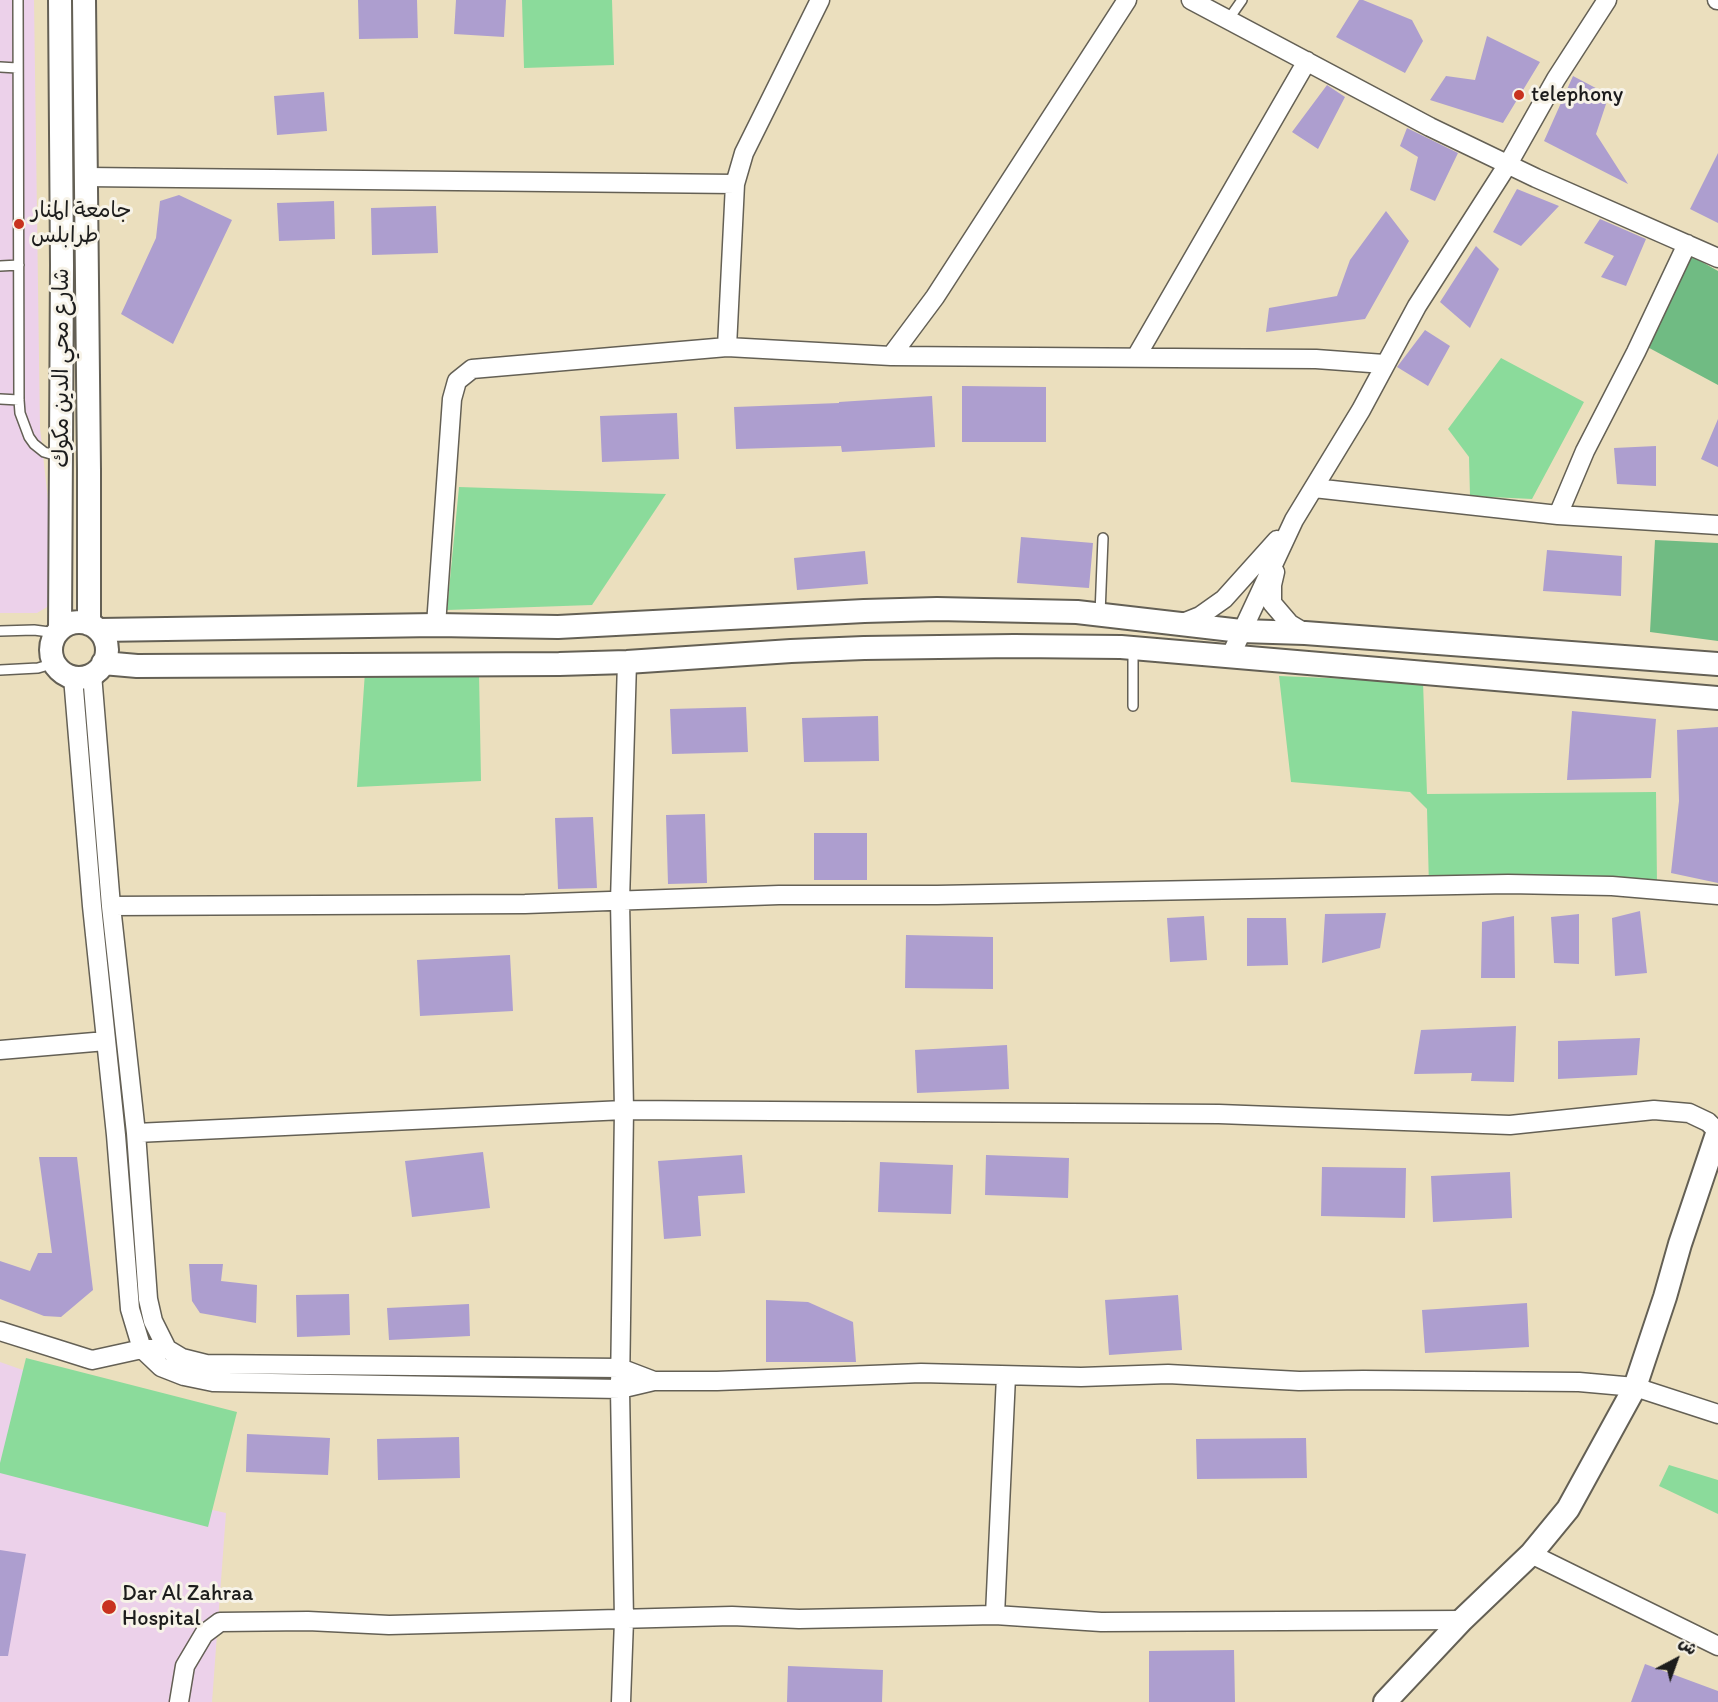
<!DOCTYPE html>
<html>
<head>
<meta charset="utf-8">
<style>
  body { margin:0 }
  #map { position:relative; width:1718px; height:1702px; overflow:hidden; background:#ebdfbe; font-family:Itim,"Playpen Sans Arabic",sans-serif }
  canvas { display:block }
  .north { position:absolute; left:1646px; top:1630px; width:60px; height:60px; -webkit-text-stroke:4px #f7f3e8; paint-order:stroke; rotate:41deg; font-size:16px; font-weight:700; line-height:24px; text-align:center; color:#1c1c1c }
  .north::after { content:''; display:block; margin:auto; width:21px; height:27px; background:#1c1c1c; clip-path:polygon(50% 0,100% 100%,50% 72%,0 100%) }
</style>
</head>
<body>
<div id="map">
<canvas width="1718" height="1702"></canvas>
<div class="north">ش</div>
</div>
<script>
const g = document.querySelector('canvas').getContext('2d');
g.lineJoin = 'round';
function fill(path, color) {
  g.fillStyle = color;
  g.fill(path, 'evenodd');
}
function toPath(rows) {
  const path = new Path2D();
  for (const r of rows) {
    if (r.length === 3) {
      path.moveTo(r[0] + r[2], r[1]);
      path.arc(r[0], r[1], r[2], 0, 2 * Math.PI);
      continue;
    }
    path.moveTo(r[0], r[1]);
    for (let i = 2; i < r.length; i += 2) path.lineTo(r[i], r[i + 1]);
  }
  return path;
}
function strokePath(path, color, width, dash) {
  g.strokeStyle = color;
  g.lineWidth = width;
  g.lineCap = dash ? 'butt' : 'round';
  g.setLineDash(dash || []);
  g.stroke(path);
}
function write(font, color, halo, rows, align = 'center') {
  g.font = font + ' Itim,"Playpen Sans Arabic",sans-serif';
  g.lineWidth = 6;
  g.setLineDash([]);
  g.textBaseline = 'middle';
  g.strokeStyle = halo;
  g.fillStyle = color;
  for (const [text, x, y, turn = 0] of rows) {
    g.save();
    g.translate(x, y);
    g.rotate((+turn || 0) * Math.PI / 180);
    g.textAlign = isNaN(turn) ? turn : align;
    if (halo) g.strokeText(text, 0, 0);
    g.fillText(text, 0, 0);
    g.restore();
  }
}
fill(toPath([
  [0,0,34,0,40,428,53,545,53,598,47,607,37,613,0,613],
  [0,1362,37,1375,16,1466,226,1513,212,1702,0,1702]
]), '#ecd1ea');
fill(toPath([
  [522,0,612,0,614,65,524,68],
  [1501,358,1584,402,1532,499,1470,496,1469,457,1448,429],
  [459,487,666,494,592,605,447,610],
  [365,672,479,672,481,781,357,787],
  [1279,676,1423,682,1427,794,1656,792,1657,885,1429,887,1427,809,1410,792,1291,782],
  [26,1358,237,1412,208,1527,0,1473,0,1463],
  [1669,1465,1718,1480,1718,1514,1659,1486]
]), '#8bdb9b');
fill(toPath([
  [1688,254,1718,271,1718,385,1640,343],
  [1655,540,1718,543,1718,641,1650,632]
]), '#70bb83');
fill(toPath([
  [358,0,417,0,418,38,359,39],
  [456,0,506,0,504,37,454,34],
  [1359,0,1363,0,1412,20,1423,41,1405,73,1336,37],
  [1487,36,1540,62,1503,123,1430,100,1446,76,1475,80],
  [1573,76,1609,95,1596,134,1628,184,1544,141],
  [1327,85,1345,97,1318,149,1292,132],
  [324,92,327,131,277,135,274,96],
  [1407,128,1458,153,1435,201,1410,190,1418,157,1400,146],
  [1718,153,1718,223,1690,209],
  [1517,189,1559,206,1521,246,1493,232],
  [179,195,232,220,173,344,121,314,156,238,160,201],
  [334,201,335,239,279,241,277,203],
  [436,206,438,253,372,255,371,208],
  [1386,211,1409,241,1365,319,1266,332,1269,308,1337,296,1350,260],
  [1600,219,1646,239,1626,286,1601,277,1614,256,1584,243],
  [1476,246,1499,269,1470,328,1440,302],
  [1425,330,1450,346,1428,386,1397,367],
  [962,386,1046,387,1046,442,962,442],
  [932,396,935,447,842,452,841,446,736,449,734,407,839,403,839,402],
  [677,413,679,459,602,462,600,416],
  [1718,419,1718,467,1701,459],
  [1656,446,1656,486,1617,484,1614,448],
  [1021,537,1093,543,1089,588,1017,583],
  [1547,550,1622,556,1621,596,1543,591],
  [865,551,868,584,797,590,794,558],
  [746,707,748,752,672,754,670,709],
  [1572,711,1656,719,1651,778,1567,780],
  [878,716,879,761,804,762,802,718],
  [1718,727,1718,883,1671,873,1679,801,1677,730],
  [705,814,707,883,668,884,666,815],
  [593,817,597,888,558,889,555,818],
  [814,833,867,833,867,880,814,880],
  [1640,911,1647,973,1615,976,1612,918],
  [1386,913,1380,948,1322,963,1325,914],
  [1579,914,1579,964,1554,963,1551,917],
  [1204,916,1207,960,1170,962,1167,918],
  [1514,916,1515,978,1481,978,1482,922],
  [1247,918,1286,918,1288,965,1247,966],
  [906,935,993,937,993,989,905,988],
  [510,955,513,1011,420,1016,417,960],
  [1516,1026,1514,1082,1471,1081,1472,1073,1414,1074,1421,1030],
  [1640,1038,1637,1075,1558,1079,1558,1041],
  [1007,1045,1009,1089,917,1093,915,1050],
  [483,1152,490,1208,412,1217,405,1161],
  [742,1155,745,1193,698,1196,701,1236,664,1239,658,1161],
  [986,1155,1069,1158,1068,1198,985,1195],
  [39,1157,77,1157,93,1290,61,1317,44,1316,0,1299,0,1261,30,1271,38,1253,52,1253],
  [880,1162,953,1165,951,1214,878,1212],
  [1322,1167,1406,1168,1405,1218,1321,1216],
  [1510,1172,1512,1218,1433,1222,1431,1176],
  [189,1264,223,1264,221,1281,257,1285,256,1323,200,1313,192,1301],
  [349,1294,350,1335,297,1337,296,1295],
  [1178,1295,1182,1350,1109,1355,1105,1300],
  [766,1300,808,1302,853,1322,856,1362,766,1362],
  [1527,1303,1529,1347,1425,1353,1422,1310],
  [469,1304,470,1336,389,1340,387,1308],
  [247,1434,330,1438,328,1475,246,1472],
  [459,1437,460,1478,378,1480,377,1439],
  [1306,1438,1307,1478,1197,1479,1196,1439],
  [0,1550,26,1554,8,1656,0,1656],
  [1234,1650,1235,1702,1149,1702,1149,1651],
  [1645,1664,1718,1691,1718,1702,1631,1702],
  [788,1666,883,1670,882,1702,787,1702]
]), '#ad9ecf');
const service = toPath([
  [18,0,19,400,20,413,29,437,34,444,44,452,61,457],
  [1228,20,1242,0],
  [0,67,17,68],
  [0,266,19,265],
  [0,399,19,400],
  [1100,614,1103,538],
  [0,631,34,630,57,633],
  [0,670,38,668,55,663],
  [1133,706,1133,648]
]);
const minor = toPath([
  [1191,0,1430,127,1536,178,1718,258],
  [1717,0,1718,0],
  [86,177,735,184],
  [727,347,735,184,744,153,820,0],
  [891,356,935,297,1127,0],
  [1136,357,1307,61],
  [1314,488,1558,515,1718,525],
  [1558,515,1585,451,1636,352,1687,244],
  [1275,572,1272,585,1272,603,1290,624,1305,633],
  [1179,622,1185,622,1200,616,1224,599,1277,540],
  [436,625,452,399,457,381,472,369,727,347,891,356,1316,359,1384,364],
  [1230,657,1294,520,1361,410,1417,306,1508,164,1556,79,1607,0],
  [92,674,111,906,136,1133,148,1299,153,1321,167,1349,182,1358,206,1364,620,1368,654,1381],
  [73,677,92,906,116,1135,130,1309,142,1349,161,1367,184,1376,213,1382,620,1389,654,1381,717,1381,921,1373,1081,1377,1168,1374,1299,1381,1363,1380,1579,1382,1635,1387,1718,1414],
  [111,906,525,904,779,895,937,895,1508,884,1612,886,1718,895],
  [0,1050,106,1041],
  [136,1133,624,1110,1219,1114,1510,1125,1654,1110,1689,1113,1708,1122,1718,1132],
  [0,1331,92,1360,142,1349,155,1349],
  [1531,1554,1718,1646],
  [995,1615,1006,1376],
  [179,1702,185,1666,204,1634,220,1622,308,1621,389,1625,732,1616,799,1619,995,1615,1101,1622,1462,1620],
  [621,1702,624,1620,620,1389,624,1110,620,901,627,662]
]);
const tertiary = toPath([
  [60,0,62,265,60,629],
  [84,0,89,469,89,624],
  [79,650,28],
  [99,630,436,625,558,627,864,611,937,609,1077,612,1241,631,1305,633,1718,664],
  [103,663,137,666,559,664,627,662,791,651,864,648,1014,646,1121,647,1718,698],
  [1385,1702,1462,1620,1531,1554,1568,1509,1635,1387,1665,1297,1680,1244,1718,1131]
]);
strokePath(service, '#646055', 12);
strokePath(minor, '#646055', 21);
strokePath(tertiary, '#646055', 26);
strokePath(service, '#fff', 9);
strokePath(minor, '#fff', 18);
strokePath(tertiary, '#fff', 22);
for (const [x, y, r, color] of [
  [1519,95,6,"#c8321e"],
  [19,224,6,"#c8321e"],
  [109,1607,8,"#c8321e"]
]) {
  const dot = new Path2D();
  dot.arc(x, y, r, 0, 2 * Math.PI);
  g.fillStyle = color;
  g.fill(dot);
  strokePath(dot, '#f7f3e8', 2);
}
write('22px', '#1c1c1c', '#f7f3e8', [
  ["telephony",1531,95],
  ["جامعة المنار",31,211],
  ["طرابلس",31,236],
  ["Dar Al Zahraa",122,1594],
  ["Hospital",122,1619]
], 'left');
write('22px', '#1c1c1c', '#f7f3e8', [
  ["شارع محي الدين مكوك",62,368,-90]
]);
</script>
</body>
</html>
